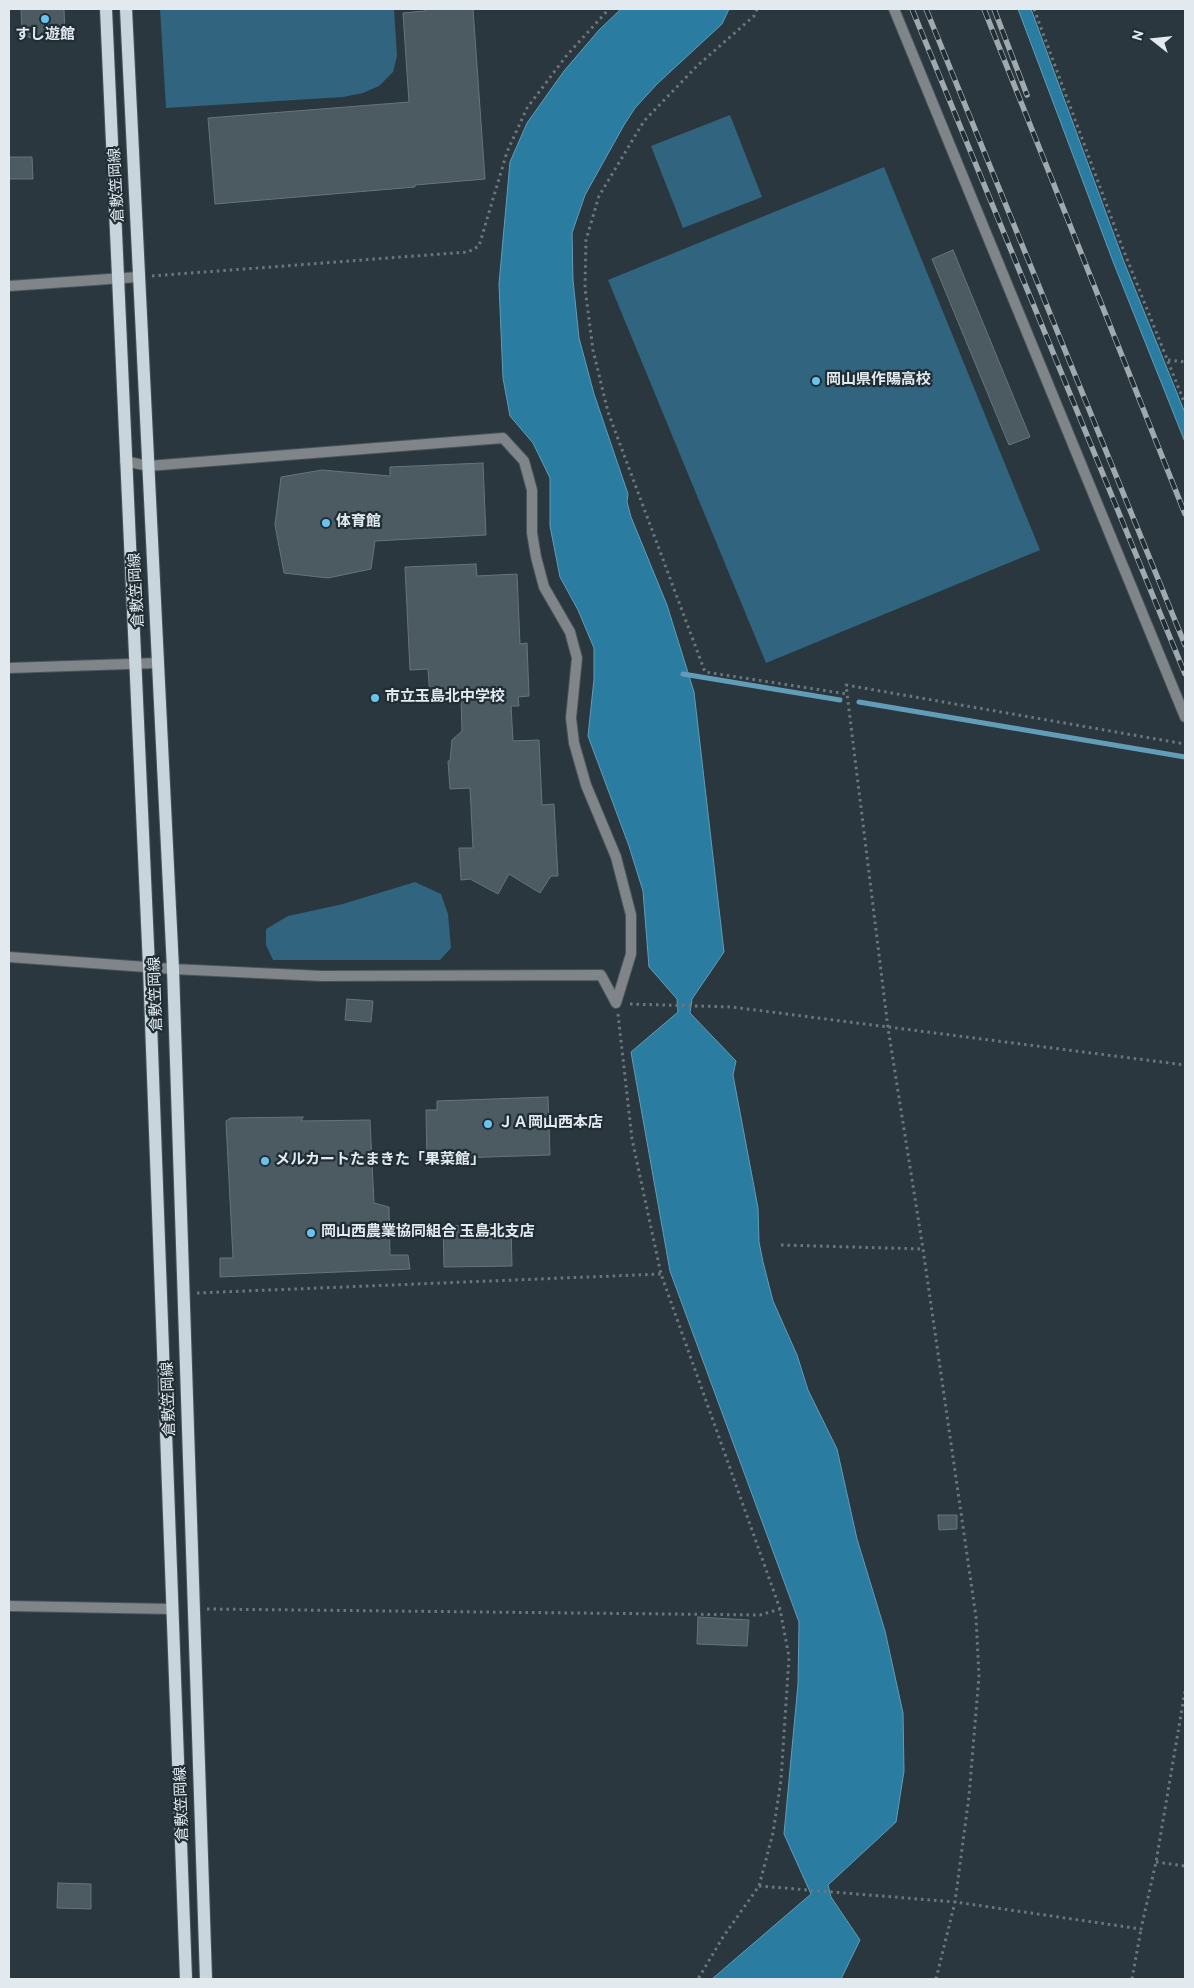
<!DOCTYPE html>
<html>
<head>
<meta charset="utf-8">
<style>
  body { margin:0 }
  #map { position:relative; width:1194px; height:1988px; overflow:hidden; background:#2a373e; font-family:Overpass,sans-serif }
  canvas { display:block }
  .frame { position:absolute; inset:0; border:10px solid #e2eaef; pointer-events:none }
  .north { position:absolute; left:1129px; top:15px; width:50px; height:50px; -webkit-text-stroke:4px #202d34; paint-order:stroke; rotate:286deg; font-size:14px; font-weight:700; line-height:20px; text-align:center; color:#e2eaef }
  .north::after { content:''; display:block; margin:auto; width:18px; height:22px; background:#e2eaef; clip-path:polygon(50% 0,100% 100%,50% 72%,0 100%) }
</style>
</head>
<body>
<div id="map">
<canvas width="1194" height="1988"></canvas>
<div class="frame"></div>
<div class="north">N</div>
</div>
<script>
const g = document.querySelector('canvas').getContext('2d');
g.lineJoin = 'round';
function fill(path, color) {
  g.fillStyle = color;
  g.fill(path, 'evenodd');
}
function toPath(rows) {
  const path = new Path2D();
  for (const r of rows) {
    path.moveTo(r[0], r[1]);
    for (let i = 2; i < r.length; i += 2) path.lineTo(r[i], r[i + 1]);
  }
  return path;
}
function strokePath(path, color, width, dash) {
  g.strokeStyle = color;
  g.lineWidth = width;
  g.lineCap = dash ? 'butt' : 'round';
  g.setLineDash(dash || []);
  g.stroke(path);
}
function write(font, color, halo, rows, align = 'center') {
  g.font = font + ' Overpass,"Noto Sans JP",sans-serif';
  g.lineWidth = 4.5;
  g.setLineDash([]);
  g.textBaseline = 'middle';
  g.strokeStyle = halo;
  g.fillStyle = color;
  for (const [text, x, y, turn = 0] of rows) {
    g.save();
    g.translate(x, y);
    g.rotate((+turn || 0) * Math.PI / 180);
    g.textAlign = isNaN(turn) ? turn : align;
    if (halo) g.strokeText(text, 0, 0);
    g.fillText(text, 0, 0);
    g.restore();
  }
}
fill(toPath([
  [160,9,394,9,397,56,393,72,379,86,363,93,343,97,166,108],
  [730,115,762,197,683,228,651,146],
  [884,167,1040,550,766,663,608,280],
  [415,882,441,894,448,914,451,948,440,960,273,960,266,945,266,929,288,916,343,904]
]), '#31647e');
const water = toPath([
  [621,9,729,9,722,24,657,84,635,108,624,125,585,195,572,233,573,280,579,338,594,394,628,494,627,502,631,517,667,605,694,692,724,952,692,999,690,1013,736,1061,733,1075,758,1208,759,1242,763,1262,773,1301,797,1355,808,1390,837,1449,857,1539,885,1631,903,1713,904,1771,896,1822,828,1885,831,1897,860,1940,841,1979,712,1979,811,1894,784,1834,798,1684,799,1622,670,1271,631,1052,678,1012,677,999,649,967,643,891,629,846,588,736,594,679,594,648,578,610,560,577,550,526,550,478,533,443,510,416,503,378,499,284,510,162,527,123,564,71,599,30,621,9],
  [1018,9,1031,9,1124,262,1185,413,1185,442,1114,264,1018,9]
]);
fill(water, '#2a7ca1');
strokePath(water, '#619db8', 1);
strokePath(toPath([
  [683,674,840,700],
  [859,702,1185,757]
]), '#619db8', 5);
const building = toPath([
  [21,9,64,9,65,36,51,33,49,39,42,38,41,41,22,35,21,9],
  [425,9,473,9,485,179,415,185,415,187,215,204,208,118,409,102,403,13,425,11,425,9],
  [9,157,32,157,33,179,9,179,9,157],
  [953,250,1030,437,1009,445,932,259,953,250],
  [483,463,486,535,375,541,371,569,328,578,284,573,275,525,281,477,322,470,390,476,390,467,483,463],
  [476,564,477,576,517,574,520,644,527,643,529,696,518,697,519,706,511,706,513,741,539,740,542,805,554,804,558,876,551,876,540,893,509,874,498,894,470,879,461,880,459,848,473,848,470,788,450,789,448,761,450,761,452,740,462,731,461,698,430,699,428,669,410,670,405,567,476,564],
  [347,999,373,1001,371,1022,345,1020,347,999],
  [548,1097,550,1155,427,1159,426,1110,437,1110,437,1101,548,1097],
  [303,1117,301,1121,370,1120,374,1203,389,1207,390,1255,408,1255,410,1269,220,1277,220,1258,233,1258,226,1121,231,1118,303,1117],
  [511,1224,512,1266,444,1267,443,1226,511,1224],
  [938,1515,957,1515,957,1529,939,1530,938,1515],
  [698,1617,749,1620,747,1646,697,1644,698,1617],
  [58,1883,91,1884,91,1909,57,1908,58,1883]
]);
fill(building, '#4c5a62');
strokePath(building, '#66747c', 1);
const minor = toPath([
  [894,9,1185,717],
  [9,286,138,277],
  [125,461,148,466,503,438,524,461,532,490,532,533,536,557,544,587,570,632,577,658,571,718,574,743,586,785,616,857,631,915,631,954,616,1003],
  [9,668,158,663],
  [9,957,173,969,321,976,601,975,616,1003],
  [9,1606,171,1609]
]);
const primary = toPath([
  [106,9,149,967,186,1979],
  [126,9,173,969,206,1979]
]);
strokePath(minor, '#47545a', 12);
strokePath(primary, '#47545a', 14);
strokePath(toPath([
  [757,9,754,16,697,66,644,121,599,196,586,240,585,288,593,350,608,412,705,672,847,694],
  [1034,9,1123,249,1185,404],
  [152,276,468,252,479,246,507,152,527,108,567,55,609,9],
  [1168,360,1185,362],
  [630,1004,732,1007,1185,1065],
  [618,1014,632,1139,661,1274,780,1609,789,1657,781,1780,773,1833,759,1886,723,1937,698,1979],
  [781,1245,923,1249],
  [197,1293,661,1274],
  [207,1609,760,1615,780,1609],
  [1156,1862,1185,1866],
  [759,1886,955,1902,1141,1929,1156,1862,1185,1691],
  [936,1979,955,1902,969,1796,979,1676,976,1617,923,1249,888,1028,846,685,1185,744],
  [1132,1979,1141,1929]
]), '#6c777d', 3, [2.5, 4]);
strokePath(minor, '#7f8589', 10);
strokePath(primary, '#c8d5dd', 12);
const rail = toPath([
  [912,9,1185,674],
  [926,9,1185,645],
  [984,9,1185,514],
  [994,9,1027,95]
]);
strokePath(rail, '#9fa9ae', 5.5);
strokePath(rail, '#202d34', 4, [11]);
for (const [x, y, r, color] of [
  [45,19,5,"#69c3f1"],
  [816,381,5,"#69c3f1"],
  [326,523,5,"#69c3f1"],
  [375,698,5,"#69c3f1"],
  [488,1124,5,"#69c3f1"],
  [265,1161,5,"#69c3f1"],
  [311,1233,5,"#69c3f1"]
]) {
  const dot = new Path2D();
  dot.arc(x, y, r, 0, 2 * Math.PI);
  g.fillStyle = color;
  g.fill(dot);
  strokePath(dot, '#202d34', 2);
}
write('bold 15px', '#e2eaef', '#202d34', [
  ["すし遊館",45,36,"center"],
  ["岡山県作陽高校",826,381],
  ["体育館",336,523],
  ["市立玉島北中学校",385,698],
  ["ＪＡ岡山西本店",498,1124],
  ["メルカートたまきた「果菜館」",275,1161],
  ["岡山西農業協同組合 玉島北支店",321,1233]
], 'left');
write('15px', '#e2eaef', '#202d34', [
  ["倉敷笠岡線",118,185,-93],
  ["倉敷笠岡線",138,590,-93],
  ["倉敷笠岡線",157,994,-92],
  ["倉敷笠岡線",170,1399,-92],
  ["倉敷笠岡線",183,1804,-92]
]);
</script>
</body>
</html>
